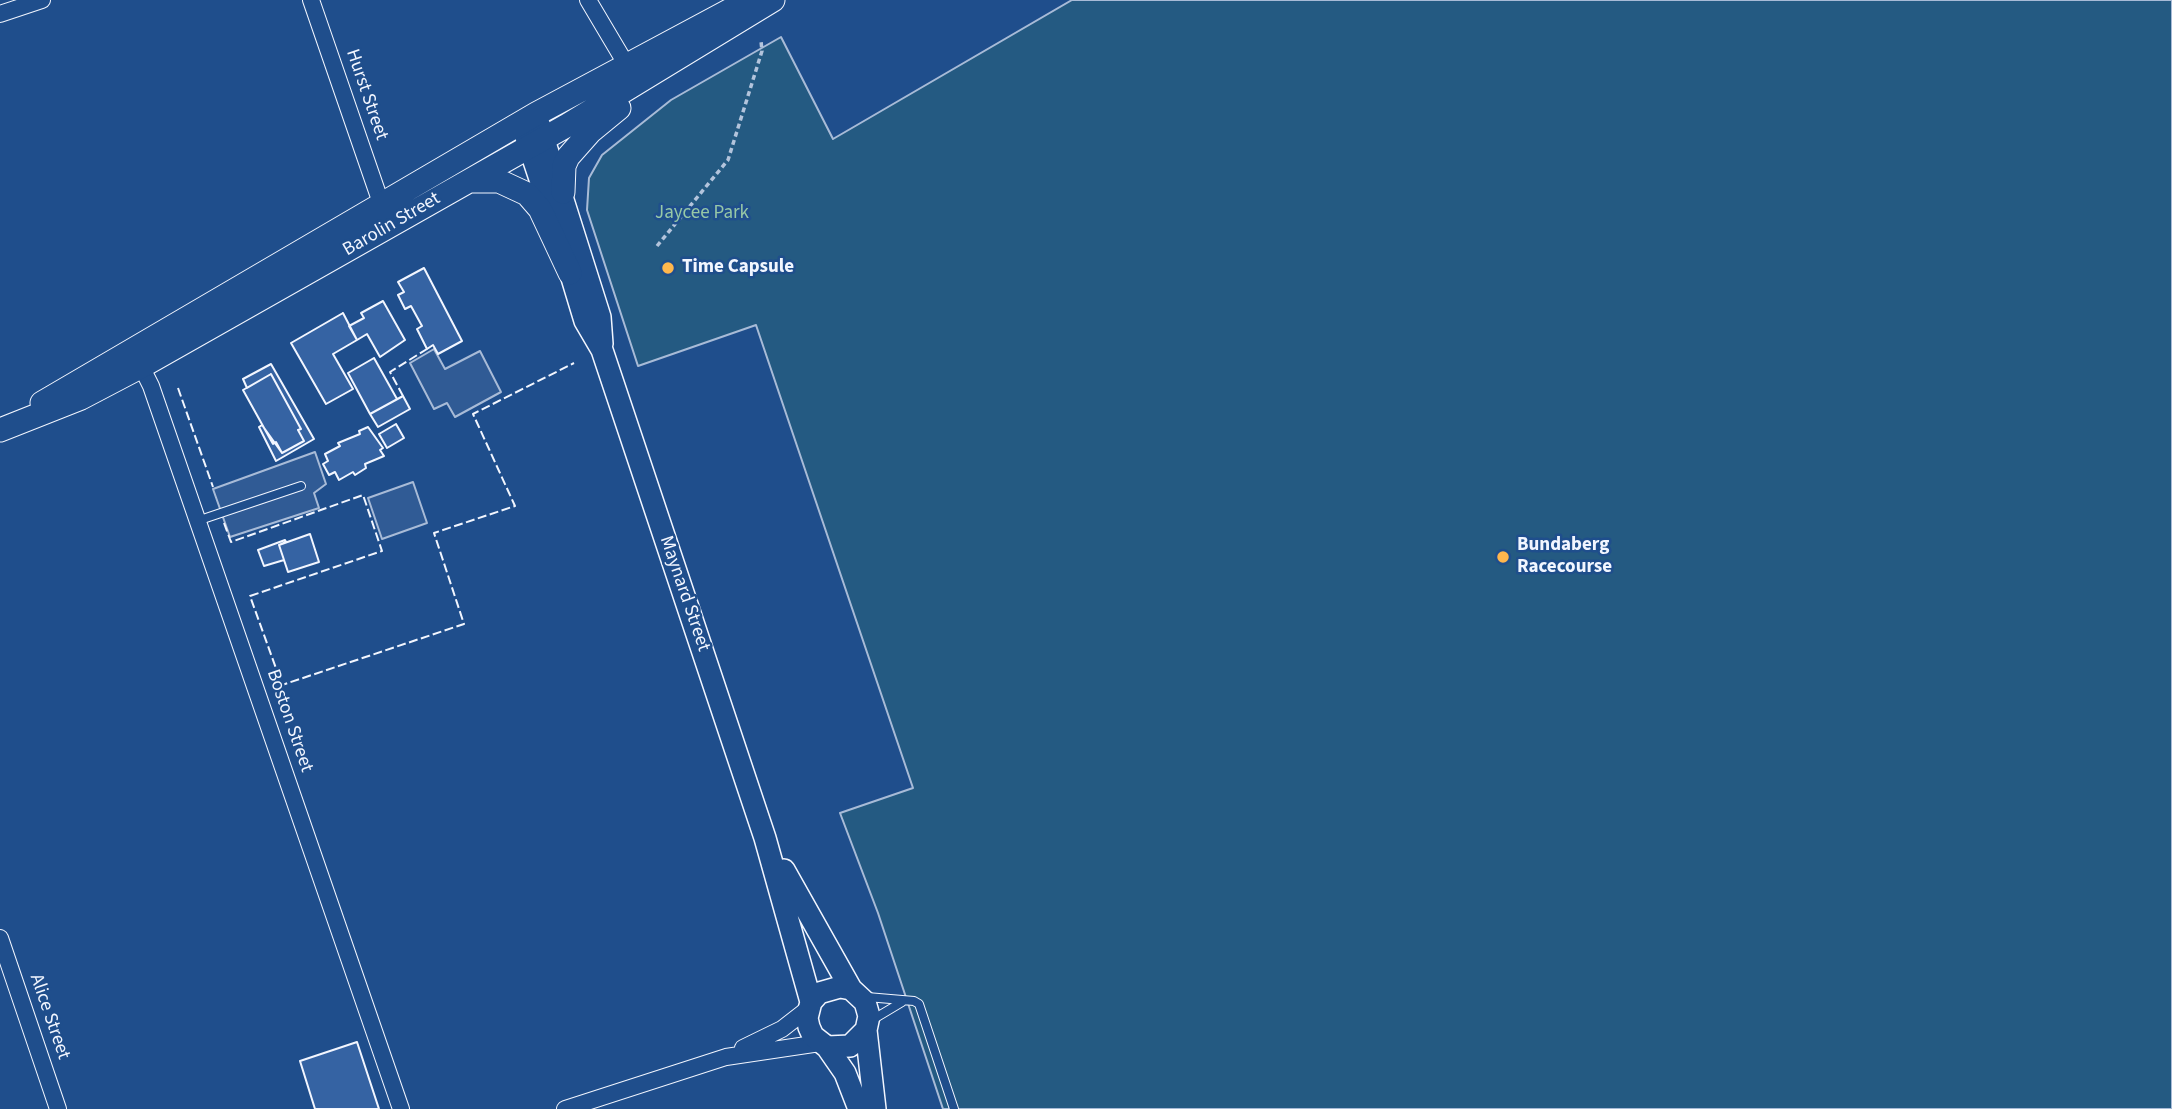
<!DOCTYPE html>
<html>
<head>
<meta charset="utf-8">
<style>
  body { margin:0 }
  canvas { display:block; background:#1f4e8c }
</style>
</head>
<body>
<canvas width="2172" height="1109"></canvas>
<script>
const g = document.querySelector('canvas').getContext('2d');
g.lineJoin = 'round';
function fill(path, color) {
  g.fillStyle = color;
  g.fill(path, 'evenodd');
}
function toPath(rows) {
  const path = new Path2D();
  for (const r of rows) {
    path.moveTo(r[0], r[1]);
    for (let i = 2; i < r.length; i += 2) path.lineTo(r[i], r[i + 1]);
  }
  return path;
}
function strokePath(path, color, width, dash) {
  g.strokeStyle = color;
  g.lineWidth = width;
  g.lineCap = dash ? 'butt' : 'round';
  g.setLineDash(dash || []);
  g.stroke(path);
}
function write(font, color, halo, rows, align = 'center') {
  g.font = font + ' "Source Sans 3",sans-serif';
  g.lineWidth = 5;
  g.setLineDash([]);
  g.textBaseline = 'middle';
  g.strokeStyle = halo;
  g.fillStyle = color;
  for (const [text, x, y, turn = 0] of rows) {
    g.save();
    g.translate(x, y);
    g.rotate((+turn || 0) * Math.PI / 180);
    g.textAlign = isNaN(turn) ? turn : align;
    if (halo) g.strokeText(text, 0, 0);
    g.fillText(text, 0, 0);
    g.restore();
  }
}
const green = toPath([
  [1072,0,2172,0,2172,1109,943,1109,878,913,840,813,913,788,756,325,638,366,587,210,589,178,602,155,671,100,781,37,833,139,1072,0]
]);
fill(green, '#245a82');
strokePath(green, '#a8bbd7', 2);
const parking = toPath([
  [434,349,445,369,480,351,501,392,455,417,447,403,434,409,410,363,434,349],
  [315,452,326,484,314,493,319,508,230,537,213,489,315,452],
  [413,482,427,523,382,539,368,498,413,482]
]);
fill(parking, '#305b95');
strokePath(parking, '#a8bbd7', 2);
const building = toPath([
  [424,268,462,341,438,354,433,345,427,349,417,329,422,326,411,306,405,309,398,295,404,292,398,282,424,268],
  [383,301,405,340,380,357,367,334,357,340,349,326,364,318,361,313,383,301],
  [343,313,357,340,333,354,353,389,326,404,291,343,343,313],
  [374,358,397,399,370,414,348,373,374,358],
  [271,364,314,439,276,461,259,427,262,425,282,453,304,441,298,430,301,429,271,374,247,388,243,379,271,364],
  [271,374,301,429,298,430,304,441,282,453,276,442,273,444,243,390,271,374],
  [403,396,410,409,378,427,370,414,403,396],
  [396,424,404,438,387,448,379,434,396,424],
  [368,427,383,448,380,450,384,456,365,464,366,468,355,475,353,472,339,480,335,472,329,475,323,464,328,461,325,454,340,446,338,443,360,434,359,431,368,427],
  [310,534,319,562,288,572,279,545,310,534],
  [285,540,286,542,279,545,284,560,264,566,258,550,285,540],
  [357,1042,379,1109,315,1109,300,1061,357,1042]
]);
fill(building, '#3563a3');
strokePath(building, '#f2f6ff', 2);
const service = toPath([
  [197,521,301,486],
  [867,997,914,1001,919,1004,954,1109],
  [872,1020,902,1002]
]);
const minor = toPath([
  [311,0,381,203],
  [588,0,626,64],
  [0,14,42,0],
  [137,358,151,386,401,1109],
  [0,938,58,1109],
  [743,1048,782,1029,809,1008],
  [565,1109,726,1057,820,1043]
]);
const tertiary = toPath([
  [539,124,600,317,602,344],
  [524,131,556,227],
  [566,258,585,321,602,350,765,838,811,1002],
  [784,870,851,989],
  [866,1030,850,1046,827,1047,813,1036,809,1027,807,1018,811,1002,819,993,840,987,851,989,865,1002,869,1016,866,1030,875,1109],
  [827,1047,845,1073,859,1109]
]);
const secondary = toPath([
  [470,181,499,181,527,194,540,209,570,273],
  [563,192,564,166,568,157,591,131,619,108],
  [42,403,536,114,749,0],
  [0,430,81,398,142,366,566,126,773,0]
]);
strokePath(service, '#f2f6ff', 10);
strokePath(minor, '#f2f6ff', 18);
strokePath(tertiary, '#f2f6ff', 24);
strokePath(secondary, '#f2f6ff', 25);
strokePath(toPath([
  [657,246,728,160,762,51,761,41]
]), '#b3c4dc', 3.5, [5, 3.5]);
strokePath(service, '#1f4e8c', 8);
strokePath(minor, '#1f4e8c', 16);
strokePath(tertiary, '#1f4e8c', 21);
strokePath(secondary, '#1f4e8c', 23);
strokePath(toPath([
  [178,388,213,487],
  [403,396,390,372,427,349],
  [224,523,231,542,363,495,382,551,250,596,282,685,464,624,434,533,515,506,473,414,574,363]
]), '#f2f6ff', 2, [9, 3.5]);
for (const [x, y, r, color] of [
  [668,268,7,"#ffb74d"],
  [1503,557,7,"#ffb74d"]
]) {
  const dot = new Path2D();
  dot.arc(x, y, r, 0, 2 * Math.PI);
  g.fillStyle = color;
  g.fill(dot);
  strokePath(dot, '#1f4e8c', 2.5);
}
write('19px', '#f2f6ff', '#1f4e8c', [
  ["Hurst Street",366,95,71],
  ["Barolin Street",392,225,-30],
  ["Maynard Street",684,594,71],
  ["Boston Street",289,721,71],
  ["Alice Street",49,1017,71]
]);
write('19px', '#97c8a6', '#1f4e8c', [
  ["Jaycee Park",702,214]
]);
write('bold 19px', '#f2f6ff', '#1f4e8c', [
  ["Time Capsule",682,268],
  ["Bundaberg",1517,546],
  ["Racecourse",1517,568]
], 'left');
</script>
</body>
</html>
